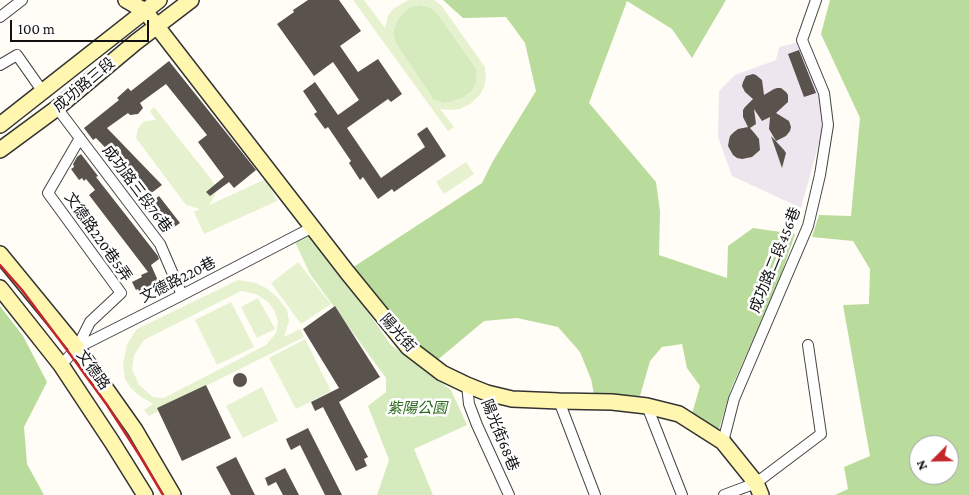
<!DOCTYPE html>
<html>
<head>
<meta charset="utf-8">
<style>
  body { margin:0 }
  #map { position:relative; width:969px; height:495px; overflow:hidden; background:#fffdf5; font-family:"Crimson Pro",serif }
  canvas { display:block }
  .north { position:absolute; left:909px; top:435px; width:50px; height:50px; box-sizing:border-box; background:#fff; border:1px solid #a0a0a0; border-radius:50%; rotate:247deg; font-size:14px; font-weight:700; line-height:20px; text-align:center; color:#111 }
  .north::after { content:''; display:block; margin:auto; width:18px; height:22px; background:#c4262e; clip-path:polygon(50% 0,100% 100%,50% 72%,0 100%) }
  .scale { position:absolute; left:10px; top:20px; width:139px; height:22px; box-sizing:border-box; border:2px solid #111; border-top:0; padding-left:6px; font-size:15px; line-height:18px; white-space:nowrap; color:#111; -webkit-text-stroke:4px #fff; paint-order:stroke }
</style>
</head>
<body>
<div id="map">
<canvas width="969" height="495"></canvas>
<div class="north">N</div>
<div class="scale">100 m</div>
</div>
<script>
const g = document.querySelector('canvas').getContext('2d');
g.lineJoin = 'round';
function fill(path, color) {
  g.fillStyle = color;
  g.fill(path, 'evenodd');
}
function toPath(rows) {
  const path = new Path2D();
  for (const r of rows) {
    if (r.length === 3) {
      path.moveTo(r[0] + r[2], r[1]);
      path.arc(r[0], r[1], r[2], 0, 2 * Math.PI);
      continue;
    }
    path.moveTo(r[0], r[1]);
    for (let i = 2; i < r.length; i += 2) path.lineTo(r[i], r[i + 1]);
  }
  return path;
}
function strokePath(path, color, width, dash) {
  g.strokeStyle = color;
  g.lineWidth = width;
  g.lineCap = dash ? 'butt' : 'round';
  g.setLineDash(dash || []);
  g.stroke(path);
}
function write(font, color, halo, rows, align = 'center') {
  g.font = font + ' "Crimson Pro","Noto Sans TC",serif';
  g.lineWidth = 5;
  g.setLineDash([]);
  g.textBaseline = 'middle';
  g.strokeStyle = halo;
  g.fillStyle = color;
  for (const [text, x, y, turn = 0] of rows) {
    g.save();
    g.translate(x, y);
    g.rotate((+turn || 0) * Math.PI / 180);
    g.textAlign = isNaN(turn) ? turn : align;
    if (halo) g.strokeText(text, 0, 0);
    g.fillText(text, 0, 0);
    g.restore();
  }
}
fill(toPath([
  [799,42,819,98,822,132,801,208,732,176,718,137,719,91,735,75,776,60,779,47]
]), '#eee6ef');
fill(toPath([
  [421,5,431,8,437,13,476,68,477,82,472,91,463,98,451,102,443,103,433,99,396,44,393,34,395,25,398,19,405,11,412,6],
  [312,233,391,345,451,390,467,425,414,449,433,495,377,495,389,460,368,406,386,392,386,378,310,274,295,242]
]), '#d5ebbd');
fill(toPath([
  [443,0,726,0,692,58,672,29,627,1,589,103,656,182,660,212,659,255,727,278,728,246,753,228,795,234,779,281,731,389,719,429,692,414,700,386,687,368,682,344,662,347,650,361,640,396,594,394,591,379,580,352,558,327,517,318,484,321,435,362,411,341,352,268,482,183,493,161,536,91,525,43,506,17,463,18],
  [830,0,969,0,969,495,835,495,848,489,844,467,870,456,843,305,869,304,870,269,853,241,812,237,819,215,851,216,860,118,821,34],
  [919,445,949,445,949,475,919,475],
  [0,306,23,336,47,382,24,427,27,464,44,495,0,495]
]), '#b9dc9c');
fill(toPath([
  [353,0,364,0,385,28,388,16,393,9,408,0,434,0,441,5,485,67,486,79,484,87,480,95,470,104,460,109,449,110,440,109,454,127,448,131],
  [421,5,431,8,437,13,476,68,476,82,472,91,463,98,451,102,444,103,433,99,396,44,393,34,395,25,398,19,405,11,412,6],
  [154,107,211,179,215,185,216,192,214,197,209,205,266,179,277,201,204,234,194,212,200,209,186,205,136,138,138,129,142,123,146,121,156,120,150,111],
  [466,162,474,174,444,194,436,182],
  [298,262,331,304,301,324,271,283],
  [238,280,256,283,266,288,277,297,287,310,289,321,284,337,300,329,304,337,206,386,149,416,144,410,153,404,138,395,130,387,125,379,123,364,127,344,137,329],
  [241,291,256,294,268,302,274,310,278,321,276,333,266,345,164,398,153,397,139,385,132,369,134,355,144,340],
  [258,298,275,329,257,338,241,307],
  [231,302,254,347,217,365,195,320],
  [305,339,331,391,296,409,269,358],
  [262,387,278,421,243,438,226,406]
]), '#e6f2cf');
fill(toPath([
  [308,0,339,0,361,31,340,46,358,72,378,59,402,94,391,102,388,99,347,128,381,178,425,147,417,134,427,127,446,156,394,192,392,189,378,199,363,177,360,180,349,163,351,161,328,127,325,129,314,114,317,112,303,91,315,82,338,115,359,100,333,62,314,76,277,24,294,12,293,10],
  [799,50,816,93,804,97,788,54],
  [169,61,256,170,234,188,229,182,210,196,206,192,224,177,198,142,207,135,166,84,140,103,143,108,138,114,130,115,128,113,107,128,162,185,150,194,96,138,93,140,84,128,119,100,117,98,128,88,131,91],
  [753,74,756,75,762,80,764,95,774,89,777,88,781,88,786,92,788,95,788,102,776,113,789,121,791,127,790,131,786,136,776,141,769,129,770,117,762,121,754,109,756,124,750,128,756,135,759,139,760,150,752,157,742,159,737,158,733,155,728,146,729,140,730,136,734,132,738,129,748,127,743,117,743,110,745,107,753,99,745,92,742,86,743,82,746,76],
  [771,136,784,150,786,153,782,168],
  [81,154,98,176,96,177,158,256,159,259,151,265,160,285,141,295,138,289,136,290,132,282,142,277,141,275,148,272,89,195,95,190,86,179,84,181,82,178,79,180,71,169,74,167,73,164,77,157],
  [159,196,180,223,167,232,147,206],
  [335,306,380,377,339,402,368,457,364,459,367,466,356,471,323,407,315,411,311,402,339,388,303,329],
  [240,380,7],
  [206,385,231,438,182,461,157,408],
  [308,428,342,495,325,495,300,445,291,450,288,444,286,439],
  [236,457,255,495,231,495,216,467],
  [285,468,299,495,283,495,276,482,268,486,265,478]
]), '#5a524d');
const street = toPath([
  [0,17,22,0],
  [0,65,17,55,43,92],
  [57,108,160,244,182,295],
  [77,348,90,322,121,293,48,193,80,138],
  [61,365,77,348,182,295,313,227],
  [467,385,469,404,477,425,509,495],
  [559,401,595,495],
  [647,406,682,495],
  [723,442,734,399,808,226,820,175,828,125,824,93,802,40,816,0],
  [724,495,756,483,821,434,808,345]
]);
const secondary = toPath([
  [126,0,145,11,347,272,408,347,442,373,467,385,487,393,512,399,559,401,612,402,647,406,679,414,723,442,756,483,761,495],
  [0,125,159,0],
  [0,150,57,108,136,42,191,0],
  [0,254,77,348,135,430,173,495],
  [0,288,61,365,112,442,145,495]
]);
strokePath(street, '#444', 12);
strokePath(secondary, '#333', 18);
strokePath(street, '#fff', 10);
strokePath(secondary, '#fff6b0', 15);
strokePath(toPath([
  [0,265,22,290,67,350,107,405,140,456,163,495]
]), '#c4262e', 2.5);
write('15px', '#111', '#fff', [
  ["成功路三段",84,85,-40],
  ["成功路三段76巷",137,189,53],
  ["文德路220巷5弄",98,237,55],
  ["成功路二段456巷",775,260,-68],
  ["文德路220巷",178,280,-27],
  ["陽光街",398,333,48],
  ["文德路",93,370,54],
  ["陽光街68巷",500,435,68]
]);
write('italic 15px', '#2f6b1f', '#fff', [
  ["紫陽公園",417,408]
]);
</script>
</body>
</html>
